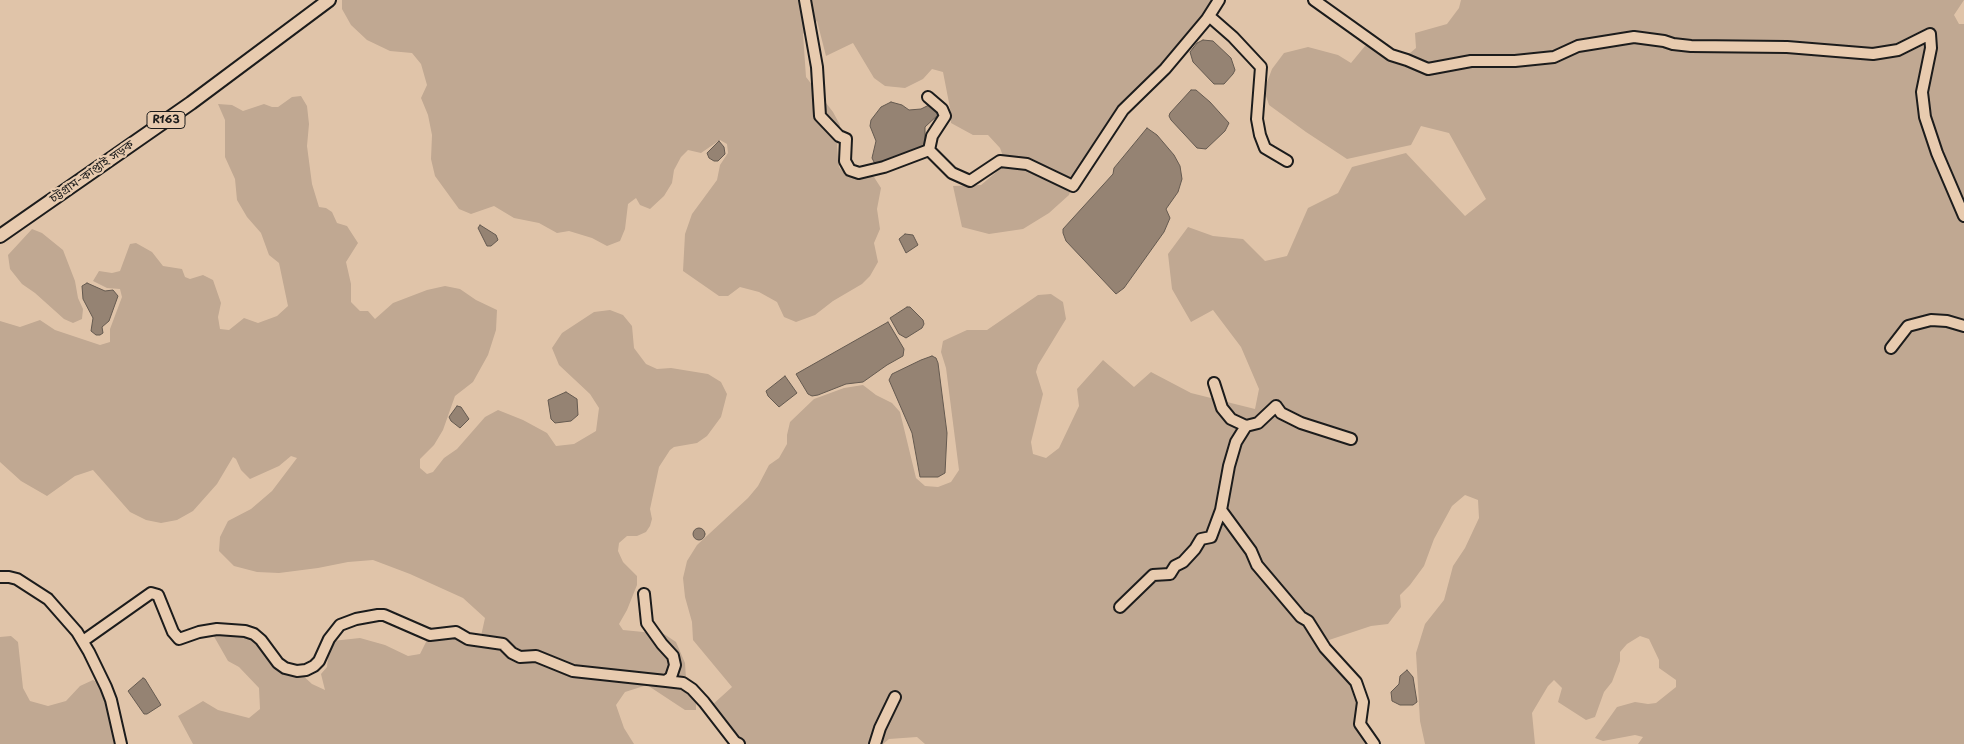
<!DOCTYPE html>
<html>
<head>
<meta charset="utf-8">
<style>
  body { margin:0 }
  canvas { display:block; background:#e0c4a9 }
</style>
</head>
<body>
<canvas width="1964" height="744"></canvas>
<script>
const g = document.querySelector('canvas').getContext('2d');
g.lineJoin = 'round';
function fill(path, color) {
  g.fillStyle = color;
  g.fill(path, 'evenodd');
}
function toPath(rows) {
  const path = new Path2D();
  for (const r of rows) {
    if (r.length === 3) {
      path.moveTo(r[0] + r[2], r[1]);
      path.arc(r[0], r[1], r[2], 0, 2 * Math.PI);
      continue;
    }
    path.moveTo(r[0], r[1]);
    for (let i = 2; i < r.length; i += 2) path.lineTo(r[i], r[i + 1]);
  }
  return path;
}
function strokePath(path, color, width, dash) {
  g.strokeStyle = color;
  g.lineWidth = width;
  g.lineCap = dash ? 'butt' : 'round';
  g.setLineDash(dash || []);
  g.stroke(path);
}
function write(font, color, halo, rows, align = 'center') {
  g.font = font + ' "Playpen Sans","Noto Sans Bengali",sans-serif';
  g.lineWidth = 4.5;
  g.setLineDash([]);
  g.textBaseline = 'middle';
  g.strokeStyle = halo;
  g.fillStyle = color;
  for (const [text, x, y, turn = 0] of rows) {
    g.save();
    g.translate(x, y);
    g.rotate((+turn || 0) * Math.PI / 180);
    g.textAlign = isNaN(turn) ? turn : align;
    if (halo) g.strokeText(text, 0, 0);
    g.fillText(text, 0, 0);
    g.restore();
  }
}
fill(toPath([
  [342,0,1216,0,1204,19,1146,83,1119,110,1102,133,1075,177,1069,195,1049,213,1023,229,989,234,962,227,953,186,981,185,1006,164,1000,148,988,135,973,135,951,123,950,108,943,72,932,69,923,79,905,88,885,86,874,78,853,43,826,56,817,21,803,34,806,77,833,112,840,125,837,146,839,167,848,177,874,177,881,188,877,209,880,229,874,243,878,262,870,276,862,284,833,301,815,315,796,322,784,317,777,302,759,292,740,287,728,296,719,296,683,271,685,234,692,214,717,180,720,165,728,153,727,144,720,140,701,153,688,150,681,157,674,170,672,183,664,196,650,209,640,205,636,198,628,204,625,229,620,241,607,246,592,238,569,231,557,233,539,223,514,218,494,206,471,214,459,209,435,176,431,159,432,135,428,115,421,98,427,85,421,64,412,53,390,51,367,40,351,25,342,9],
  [1461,0,1964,0,1954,15,1959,24,1964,24,1964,744,1638,744,1643,737,1635,735,1603,741,1595,738,1617,707,1635,702,1648,704,1656,703,1676,687,1676,680,1659,668,1659,660,1649,639,1640,636,1627,644,1620,652,1620,661,1612,682,1604,692,1595,717,1586,720,1558,702,1562,688,1554,680,1548,686,1532,713,1535,744,1425,744,1420,721,1416,653,1425,624,1444,600,1453,566,1465,548,1479,518,1478,500,1465,495,1452,506,1434,539,1424,566,1410,585,1400,595,1401,607,1388,624,1371,626,1329,640,1318,647,1351,680,1360,705,1369,744,925,744,917,737,889,739,883,744,744,744,736,740,711,706,732,687,693,640,692,622,685,597,683,578,687,561,697,545,748,498,758,486,769,465,779,458,787,444,787,435,790,422,814,399,844,388,863,385,876,395,892,403,900,412,916,478,925,486,938,487,951,482,959,470,946,368,941,352,943,341,967,330,987,330,1038,295,1051,294,1063,302,1066,319,1038,365,1036,372,1043,394,1031,442,1033,454,1046,458,1059,448,1079,406,1077,389,1103,360,1134,387,1151,372,1191,393,1255,409,1259,389,1241,347,1213,310,1191,322,1172,289,1168,254,1188,227,1213,236,1243,239,1265,261,1287,256,1308,208,1338,193,1352,167,1406,153,1465,216,1486,199,1449,133,1421,126,1411,145,1347,159,1306,132,1269,105,1264,90,1272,69,1284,53,1308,47,1338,55,1351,63,1365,46,1376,48,1397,64,1416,48,1415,33,1447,24,1459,8],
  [301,96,307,106,309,124,307,146,312,184,319,207,326,208,332,212,337,223,347,226,358,243,346,262,351,284,351,302,360,311,368,311,375,319,393,303,427,290,445,286,460,289,476,300,497,310,496,330,488,355,473,382,455,396,443,430,434,445,420,459,420,468,427,474,433,472,444,458,457,449,485,417,498,410,523,420,547,433,556,446,574,444,596,431,599,408,590,394,559,365,552,348,562,333,594,312,610,310,623,315,632,326,634,348,646,364,657,369,671,368,708,374,721,382,727,394,721,417,707,436,697,443,674,447,670,450,659,467,650,509,652,519,650,526,646,532,637,536,627,536,619,543,618,551,623,562,637,576,637,585,627,610,619,624,623,630,664,634,676,642,685,663,686,679,684,691,696,703,696,710,685,710,647,685,625,692,616,705,624,728,634,744,193,744,178,716,203,701,218,710,249,718,260,709,259,688,239,667,228,661,212,633,254,636,278,665,299,672,312,684,325,690,321,674,327,667,329,646,332,641,360,638,385,645,408,656,420,654,428,638,454,635,479,645,485,618,463,598,410,574,373,560,348,562,318,568,279,573,257,572,234,566,219,551,220,537,228,521,251,509,272,491,297,458,291,456,279,466,250,479,241,470,236,459,233,457,217,484,193,511,177,520,161,523,146,520,130,512,93,470,75,476,47,496,21,481,0,462,0,321,20,327,40,320,55,330,100,345,110,342,110,329,122,297,120,289,107,288,93,281,99,271,112,273,120,271,130,244,136,243,152,252,163,266,182,269,185,277,190,279,203,275,213,280,221,303,218,317,220,329,229,330,244,318,258,323,277,316,288,306,279,263,269,255,261,233,247,217,237,200,235,179,225,157,225,120,218,104,232,105,243,111,264,104,272,107,278,107,292,97],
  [32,229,42,233,63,250,75,281,78,298,83,309,82,319,73,323,64,319,35,293,22,284,10,269,8,255],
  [11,636,18,642,23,688,30,701,48,706,66,701,80,686,93,680,99,683,112,714,114,744,0,744,0,637]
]), '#c0a892');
const water = toPath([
  [1203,40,1213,41,1231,58,1235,70,1233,74,1224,84,1214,84,1193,62,1190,52,1197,43,1203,40],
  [1191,90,1196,90,1210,102,1229,123,1225,131,1206,149,1197,148,1171,120,1169,116,1170,113,1191,90],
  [891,102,902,105,909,110,921,109,931,104,939,114,925,127,925,146,923,149,880,165,875,164,872,158,876,141,870,126,871,120,881,107,891,102],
  [1147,128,1157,135,1174,155,1180,166,1182,179,1178,192,1166,209,1170,218,1164,232,1124,288,1116,294,1066,241,1063,233,1063,229,1113,174,1114,168,1147,128],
  [719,141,724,147,725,154,718,161,714,161,709,158,707,153,719,141],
  [480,225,496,235,498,240,491,246,487,246,478,228,480,225],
  [905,234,913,235,918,245,906,253,899,239,905,234],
  [87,283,105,291,113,290,118,296,109,321,102,327,103,333,100,335,96,335,91,331,93,318,83,299,82,286,87,283],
  [907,307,910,307,923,320,924,324,922,328,906,338,899,334,890,318,907,307],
  [888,322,904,349,903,356,887,365,863,382,846,384,818,395,812,396,808,394,796,374,888,322],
  [932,356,936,358,938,363,947,433,945,473,938,477,920,477,912,433,889,380,892,374,921,360,932,356],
  [785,376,797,393,779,407,768,396,766,391,785,376],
  [566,392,577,399,578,415,571,421,555,423,551,419,548,400,566,392],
  [457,406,461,407,469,419,460,428,451,421,449,417,457,406],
  [699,534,6],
  [1407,670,1413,677,1417,702,1413,705,1400,705,1392,701,1391,692,1399,684,1400,676,1407,670],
  [143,678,145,679,161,705,147,714,144,714,128,691,143,678]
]);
fill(water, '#958373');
strokePath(water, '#655a50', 1);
const minor = toPath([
  [805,0,817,67,820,116,839,136,846,139,845,161,850,170,859,173,884,167,929,150,932,136,945,116,942,109,928,97],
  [1314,0,1391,55,1407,60,1428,69,1471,61,1515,61,1554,57,1578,46,1634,37,1664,41,1673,44,1691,46,1787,47,1873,54,1898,50,1930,34,1931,48,1922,92,1925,117,1937,153,1964,216],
  [1209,16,1233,37,1261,67,1257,119,1260,135,1265,148,1287,161],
  [929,150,952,173,970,181,1000,161,1027,164,1073,186,1123,110,1165,69,1207,19,1219,0],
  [1891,348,1908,326,1931,320,1947,321,1964,326],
  [1214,383,1222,408,1231,419,1246,426,1258,423,1276,406,1281,413,1301,423,1351,439],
  [1246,426,1236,442,1229,466,1221,510,1251,551,1257,565,1301,617,1308,621,1325,648,1356,682,1363,702,1360,724,1374,744],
  [0,577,9,577,17,579,48,599,77,632,89,652,106,687,111,700,121,744],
  [1120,607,1153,575,1170,574,1175,566,1183,562,1195,549,1201,539,1211,537,1221,510],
  [83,641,151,593,158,595,173,632,179,639,199,632,217,629,245,631,254,634,261,640,278,663,285,668,297,671,306,670,314,666,319,661,329,639,340,625,356,619,378,615,384,615,430,635,456,632,468,639,503,644,512,653,520,657,536,656,573,671,666,681,671,677,675,665,673,656,662,644,647,623,644,594],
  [666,681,683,683,692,689,704,702,735,742,739,744],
  [875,744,880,728,895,697]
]);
const major = toPath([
  [0,236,191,103,329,0]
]);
strokePath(minor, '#1c1c1c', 14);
strokePath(major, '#1c1c1c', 16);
strokePath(minor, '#e8cbaf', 10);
strokePath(major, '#e8cbaf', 12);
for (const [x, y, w] of [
  [166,120,38]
]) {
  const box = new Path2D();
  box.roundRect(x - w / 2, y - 8.5, w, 17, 4);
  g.fillStyle = '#e8cbaf';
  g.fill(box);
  strokePath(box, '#1c1c1c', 1);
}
write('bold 11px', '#1c1c1c', null, [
  ["R163",166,120]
]);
write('12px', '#1c1c1c', '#e8cbaf', [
  ["চট্টগ্রাম-কাপ্তাই সড়ক",92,172,-35]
]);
</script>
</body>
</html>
